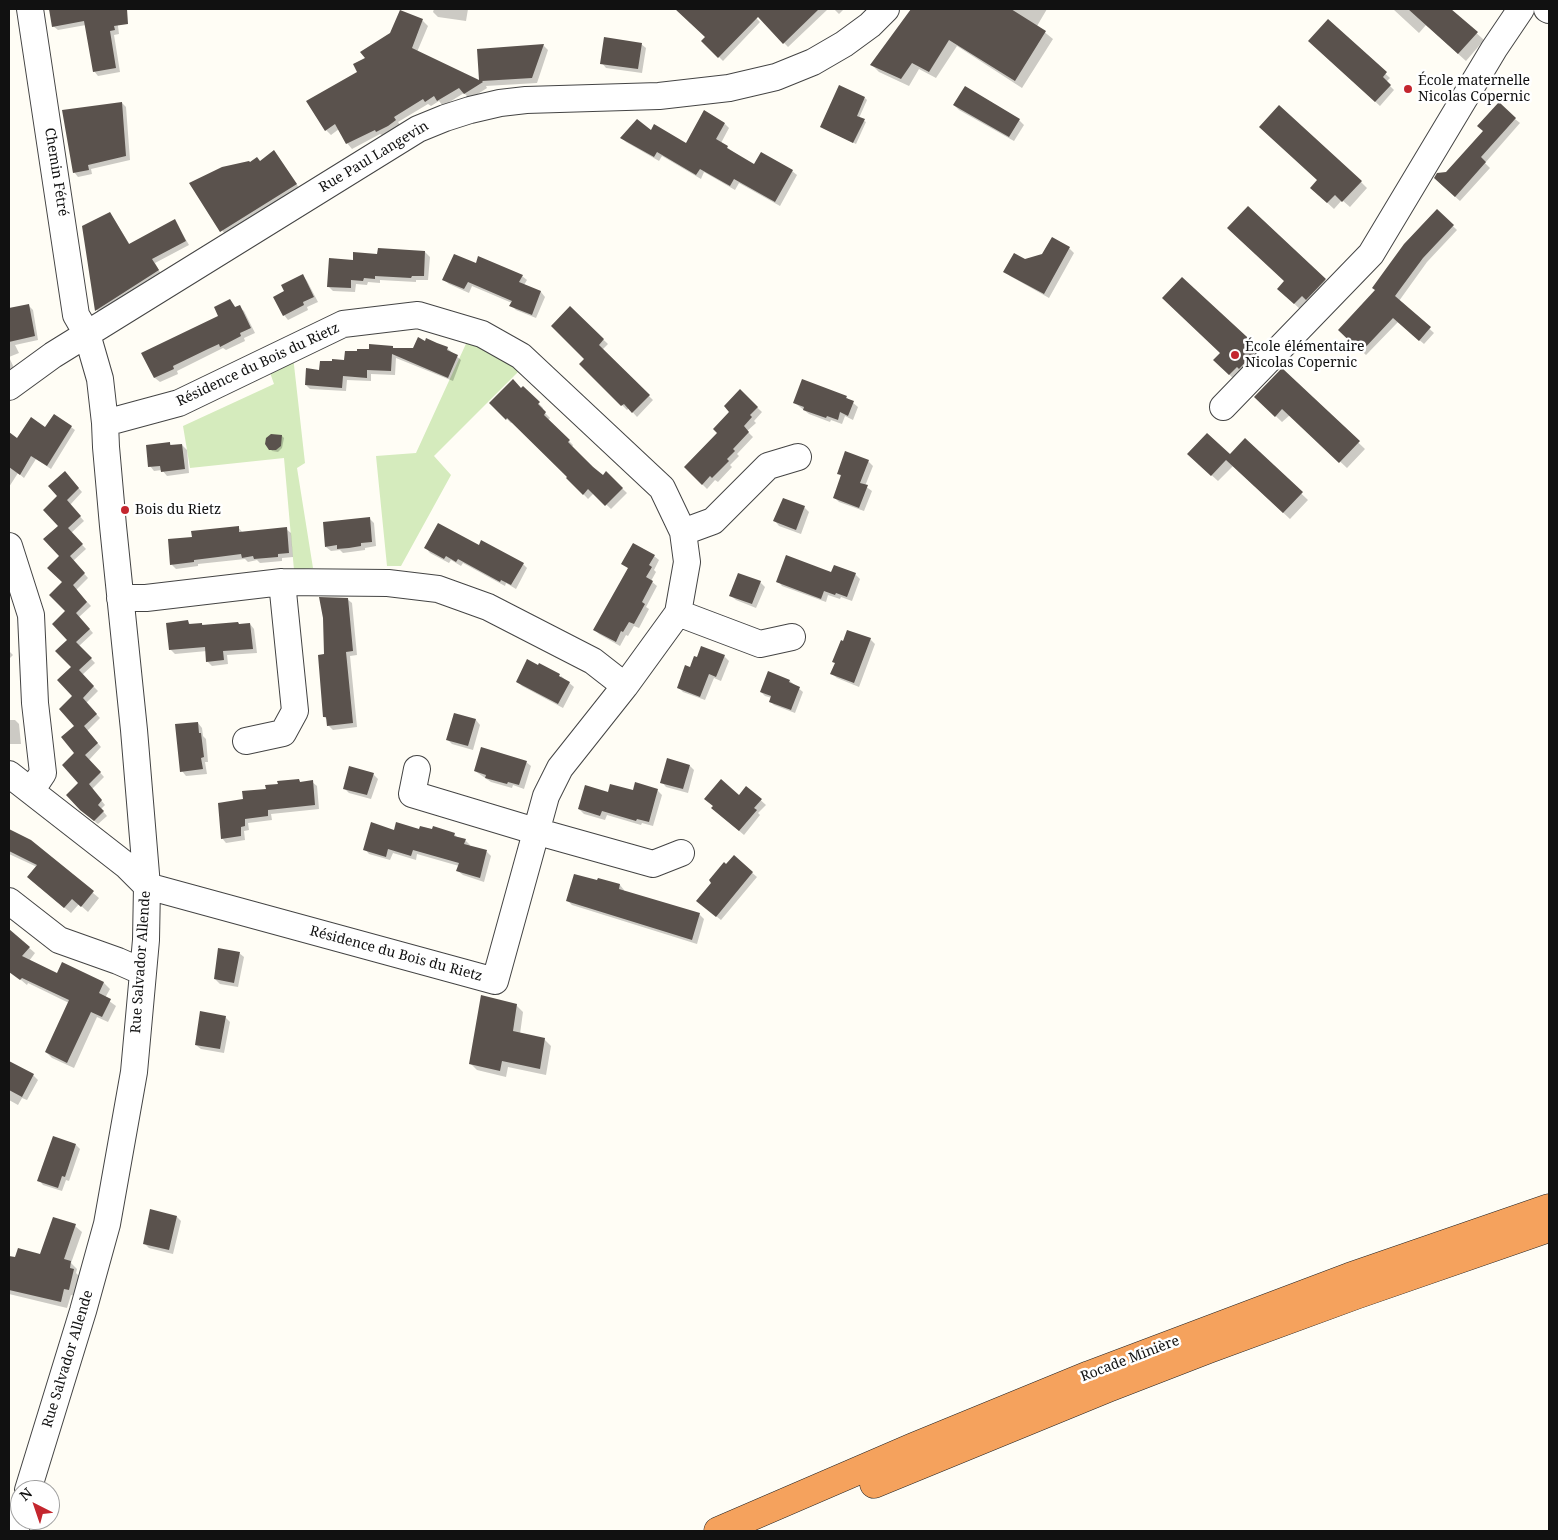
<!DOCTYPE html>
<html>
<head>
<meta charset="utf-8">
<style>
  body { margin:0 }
  #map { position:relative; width:1558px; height:1540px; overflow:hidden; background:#fffdf5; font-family:"Noto Serif",serif }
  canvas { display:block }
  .frame { position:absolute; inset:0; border:10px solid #111; pointer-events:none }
  .north { position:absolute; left:10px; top:1480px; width:50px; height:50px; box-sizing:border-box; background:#fff; border:1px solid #a0a0a0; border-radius:50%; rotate:319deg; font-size:14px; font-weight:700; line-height:20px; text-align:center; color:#111 }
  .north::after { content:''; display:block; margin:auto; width:18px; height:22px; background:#c4262e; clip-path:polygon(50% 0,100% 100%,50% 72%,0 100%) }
</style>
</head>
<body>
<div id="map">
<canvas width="1558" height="1540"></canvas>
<div class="frame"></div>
<div class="north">N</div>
</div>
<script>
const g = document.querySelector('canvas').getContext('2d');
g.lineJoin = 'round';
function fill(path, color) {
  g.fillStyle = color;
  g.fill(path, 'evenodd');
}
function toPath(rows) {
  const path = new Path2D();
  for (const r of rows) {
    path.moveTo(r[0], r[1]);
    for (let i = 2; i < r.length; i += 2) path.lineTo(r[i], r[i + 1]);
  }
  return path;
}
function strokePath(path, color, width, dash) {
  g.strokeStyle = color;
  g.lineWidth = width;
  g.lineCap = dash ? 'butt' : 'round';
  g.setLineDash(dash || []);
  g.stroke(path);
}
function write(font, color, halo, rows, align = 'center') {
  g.font = font + ' "Noto Serif",serif';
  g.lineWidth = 5;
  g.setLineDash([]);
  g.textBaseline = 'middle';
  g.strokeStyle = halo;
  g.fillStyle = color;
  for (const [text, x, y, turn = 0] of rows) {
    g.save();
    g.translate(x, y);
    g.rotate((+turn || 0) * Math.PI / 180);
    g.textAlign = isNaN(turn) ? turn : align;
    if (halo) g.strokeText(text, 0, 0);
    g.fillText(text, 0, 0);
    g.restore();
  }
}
fill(toPath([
  [470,335,522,368,434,456,451,475,401,566,387,566,376,456,416,453],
  [293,356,305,463,297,468,313,568,294,570,284,458,190,468,183,426,274,384,268,367]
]), '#d5ebbd');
fill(toPath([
  [49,9,114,9,116,11,119,34,114,35,120,72,98,76,94,71,86,25,58,30,53,26,51,13],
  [434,9,468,9,466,21,438,17,433,12],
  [676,9,709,9,719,18,728,9,748,9,760,22,723,61,703,41,707,37],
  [768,9,828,9,788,47,759,17],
  [834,9,844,9,839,14],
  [912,9,1047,9,1037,26,1053,39,1022,88,957,46,936,78,919,69,909,86,879,72,872,65],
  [1393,9,1450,9,1484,40,1466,61,1426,25,1419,33],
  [401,12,423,21,428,26,417,52,480,82,543,45,548,50,537,83,486,86,487,88,470,99,464,93,443,106,439,101,431,106,428,104,398,122,400,125,383,136,380,134,352,149,347,143,339,129,331,135,326,130,366,58,391,34],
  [1328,21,1390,78,1386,82,1394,90,1380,106,1313,45],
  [641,44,646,48,642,73,606,68,602,63],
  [865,98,867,100,859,118,866,122,856,144,823,128],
  [122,103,126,107,130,160,91,169,92,174,78,177,74,172],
  [954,105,1019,120,1024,125,1014,141,959,110],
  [1515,119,1520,123,1485,163,1490,168,1460,201,1440,183,1447,173],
  [725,124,729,128,721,143,732,151,754,166,792,171,797,175,780,206,739,183,735,190,704,172,701,179,662,156,659,161,626,142,622,138,651,132,686,144],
  [274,152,300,189,226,236,191,183,250,163,260,162],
  [1361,182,1367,188,1350,207,1342,200,1334,209,1318,194],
  [1437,211,1457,230,1427,262,1399,301,1434,333,1424,344,1398,322,1366,355,1340,330,1377,290],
  [110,213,130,245,175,221,189,245,155,263,161,274,100,314,97,310,83,227],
  [1052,238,1069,248,1074,253,1049,298,1010,276,1005,271,1025,261,1042,255],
  [425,252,430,257,428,280,416,280,416,282,380,280,380,283,368,282,367,285,356,284,355,292,333,291,328,286,354,261,378,255],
  [303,276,307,281,318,302,307,307,308,310,288,320,284,315,286,291],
  [522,276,527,280,524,285,541,292,545,297,536,318,516,310,511,305,512,303,472,286,469,293,449,284,444,280],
  [1182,278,1264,356,1236,381,1214,360,1221,353],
  [1325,280,1331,286,1301,310,1286,296,1286,282],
  [230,300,236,308,239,307,244,311,255,333,244,338,245,341,226,350,223,348,177,371,178,374,160,382,155,378,143,354,220,316],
  [29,306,33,310,38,340,15,345,19,353,9,357,14,368,9,370,9,316],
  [570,308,608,344,602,350,653,400,637,417,629,408,627,410,581,364,586,359],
  [392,347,395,349,447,348,461,360,453,381,396,358,395,375,371,374,371,381,347,380,346,391,310,389,306,385,320,371,345,361,358,353],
  [1282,370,1365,449,1347,468,1290,415,1282,422,1256,397],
  [523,387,543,408,542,410,550,418,548,420,573,445,572,447,603,476,606,473,627,493,611,509,594,493,588,499,568,478,569,477,513,422,511,423,491,403],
  [740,391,762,412,754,421,756,423,747,431,753,437,737,454,739,456,730,465,732,467,718,482,715,480,707,489,685,467,718,433],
  [846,397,858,407,853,420,845,416,842,424,831,420,830,422,809,414,795,403],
  [71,427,75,430,51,469,36,459,24,478,18,473,9,487,9,444,14,437,18,439,46,429],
  [282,436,284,438,282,448,278,452,272,451,266,444],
  [1245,440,1308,500,1290,519,1233,466,1218,481,1188,454,1230,456],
  [170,443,172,446,182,445,187,450,189,473,167,476,162,470,154,471,150,466],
  [868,461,873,466,865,486,872,491,864,511,839,502,834,497,842,477,838,473],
  [68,476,82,492,70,505,84,521,71,533,86,549,73,561,88,578,76,590,91,606,79,617,93,633,79,646,95,663,82,675,98,691,86,703,100,718,87,731,101,747,89,760,104,777,92,789,105,805,101,809,107,816,98,824,86,814,76,753,72,667,59,526,59,497],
  [804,507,809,512,801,534,779,526,775,521],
  [369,518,374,523,376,546,365,548,365,550,343,553,340,550,331,551,326,547],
  [238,527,243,533,286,529,291,533,293,557,282,558,282,561,260,563,257,560,248,562,245,559,198,564,198,566,176,569,172,565,193,538],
  [479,547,523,564,527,568,516,589,506,583,505,586,463,563,461,566,451,560,449,563,430,553,426,548],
  [654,556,659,560,654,570,656,572,651,581,657,586,646,607,649,609,639,628,634,626,628,636,626,635,620,646,599,634,595,630,629,569,623,563],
  [832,574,855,574,860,579,852,601,841,597,840,599,828,595,826,602,782,586,778,581],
  [760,582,765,587,756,608,736,600,731,596],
  [347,599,352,603,357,655,350,656,357,727,333,730,328,725,328,720,324,717,326,655],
  [188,622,191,625,202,624,204,626,250,624,254,629,257,653,227,655,228,664,212,666,207,661,207,651,175,654,170,649],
  [870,639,875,644,859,687,837,678,832,674,844,642],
  [9,651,13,655,9,659],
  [724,656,729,661,721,681,714,678,705,700,683,692,678,687,691,669],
  [561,676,574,687,563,708,522,686,517,681,557,682],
  [790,681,803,692,795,713,774,705,770,701,772,698,765,696,761,692],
  [454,714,476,720,480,725,473,750,452,744,447,739],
  [9,720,15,720,19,724,21,744,9,744],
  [198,723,202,728,203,736,206,739,208,762,205,762,207,774,186,776,182,771],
  [526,762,531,766,524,789,513,785,512,788,491,782,475,771],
  [690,766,694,770,688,793,666,787,662,782],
  [373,774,378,779,371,799,349,793,344,788],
  [299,780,301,783,312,782,317,786,319,809,271,814,272,820,248,823,249,830,244,831,245,840,226,843,222,838,244,800,279,785],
  [746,787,766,805,758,813,760,815,744,835,718,813,739,796],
  [657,790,662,795,653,826,642,823,641,825,607,815,605,820,584,814,579,809,608,793],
  [9,830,32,842,99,898,88,912,79,904,71,913,35,883,37,867,9,854,9,855],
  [420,830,454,834,458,838,465,840,470,845,469,847,487,852,491,856,484,882,463,875,458,871,459,866,417,854,416,860,393,853,390,860,369,854,365,849,395,831],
  [734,857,757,877,721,920,702,905,726,866],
  [620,885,624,890,624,892,699,914,704,919,697,944,572,905,567,900],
  [9,930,35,953,29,961,57,974,63,963,104,983,110,989,105,998,116,1006,108,1022,97,1017,74,1068,52,1058,46,1052,69,1003,28,983,27,985,9,970],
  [239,953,244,957,238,987,220,984,215,979],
  [516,1005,523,1012,520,1034,544,1039,551,1046,546,1075,508,1067,506,1077,477,1070,470,1063],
  [225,1017,230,1022,224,1053,201,1049,196,1045],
  [10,1063,33,1075,38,1080,27,1100,22,1098,18,1105,9,1100],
  [76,1145,80,1149,69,1181,66,1180,62,1191,43,1185,39,1180],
  [177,1217,181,1221,173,1254,149,1248,144,1243],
  [75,1226,82,1232,71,1263,77,1269,76,1273,80,1277,76,1296,71,1295,67,1308,9,1294,9,1257,16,1258,41,1255]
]), '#0003');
fill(toPath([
  [49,9,127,9,128,24,114,26,115,30,110,31,116,68,93,72,84,21,52,27],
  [675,9,819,9,783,44,758,17,718,58,701,41,705,37],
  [911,9,1011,9,1046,31,1015,81,949,40,929,72,912,63,901,79,870,65],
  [1408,9,1451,9,1478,32,1458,54],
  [400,10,423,19,412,48,479,80,477,49,544,44,532,78,482,81,483,82,464,94,459,88,437,101,434,96,425,102,423,99,394,117,396,120,388,126,376,132,375,130,346,144,335,124,325,131,306,101,357,72,353,64,365,58,360,52,390,33],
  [1328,19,1387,72,1383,77,1391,85,1375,102,1308,41],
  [604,37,642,43,638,69,600,64],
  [839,85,865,97,857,116,865,119,853,143,820,127],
  [965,86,1020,119,1009,137,953,105],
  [122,102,126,156,88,165,89,170,73,173,62,110],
  [1499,102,1516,118,1481,157,1486,162,1455,197,1434,178,1437,173,1446,172,1483,131,1477,126],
  [1279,105,1362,181,1342,202,1335,195,1327,203,1310,188,1317,180,1259,127],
  [704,110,725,123,716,139,728,146,727,148,754,164,761,152,793,170,775,202,734,179,730,186,700,169,696,175,657,152,654,157,620,138,637,119,651,130,654,124,686,143],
  [274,150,297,184,220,232,189,183,222,167,249,161,250,162,257,157,260,161],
  [1248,206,1326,279,1306,300,1302,296,1294,304,1277,289,1284,281,1227,228],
  [1437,209,1454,225,1423,258,1395,296,1431,327,1419,341,1393,318,1361,352,1338,330,1375,290,1372,288,1404,244],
  [110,212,129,244,175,219,186,241,152,259,159,270,95,311,82,226],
  [1052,237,1070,247,1044,294,1003,272,1014,253,1025,259,1042,254],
  [378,248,425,251,424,276,412,276,411,278,375,276,375,279,364,278,363,281,351,280,351,288,327,287,329,258,353,260,353,252,377,254],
  [454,254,476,263,478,256,523,275,519,282,541,291,532,315,509,306,512,301,468,282,464,289,442,280],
  [303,274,314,297,303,302,304,305,283,316,273,297,284,291,281,285],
  [1182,277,1259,348,1239,369,1237,367,1229,375,1213,360,1220,353,1162,298],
  [230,299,235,307,240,305,251,328,240,333,241,336,220,347,219,344,208,349,173,366,174,369,154,378,141,353,218,316,214,307],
  [29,304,35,336,9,342,9,308],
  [570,306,604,339,599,345,650,395,632,413,624,404,621,406,579,364,584,359,551,326],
  [418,337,425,341,426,338,437,343,448,347,447,350,458,355,448,378,392,354,391,371,367,370,367,378,343,376,342,388,305,385,306,368,319,370,320,361,332,361,332,359,344,360,345,351,357,351,357,349,369,349,369,344,393,346,393,348,413,348],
  [1282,368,1360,441,1339,463,1282,409,1275,417,1254,397],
  [513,379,521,388,523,386,540,402,538,404,546,412,544,415,570,440,568,442,593,467,603,475,606,471,623,488,605,506,588,489,583,495,566,478,567,477,507,418,506,420,489,403],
  [802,379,847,396,846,398,854,401,848,416,840,412,838,420,827,416,826,418,803,410,804,407,793,403],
  [740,389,758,407,750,415,752,417,744,426,749,432,733,449,735,451,727,459,729,461,712,478,710,476,702,485,684,467,717,433,713,429,729,412,724,406],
  [54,414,72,426,47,466,31,456,20,475,9,467,9,432,17,438,31,417,45,427],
  [1207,433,1230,454,1245,438,1303,492,1283,513,1226,460,1211,476,1187,454],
  [271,434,282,435,281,446,276,450,269,450,265,444,266,438],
  [170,442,170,445,182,444,185,469,161,472,160,466,148,467,146,445],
  [845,451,869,460,860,483,868,485,859,508,833,498,841,475,837,474],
  [65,471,79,488,67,500,81,516,68,528,83,544,70,556,85,573,73,585,87,602,76,613,90,629,76,642,92,658,79,670,94,686,83,698,97,714,84,726,98,743,85,755,101,772,89,784,102,800,98,805,104,811,94,821,80,810,66,795,78,783,62,765,74,753,61,737,74,726,59,709,72,696,57,680,71,667,55,651,67,640,52,624,65,611,49,595,62,582,47,568,59,556,43,539,58,526,43,510,57,496,48,486],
  [783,498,805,506,796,530,773,521],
  [370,517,372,542,361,543,361,546,349,548,337,549,337,545,325,547,323,522],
  [438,523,479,545,481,540,524,563,511,585,501,580,500,582,458,559,456,562,446,556,444,559,424,548],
  [239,526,239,532,287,527,289,553,278,554,278,557,254,559,253,556,242,558,241,554,218,557,194,560,194,562,170,565,168,539,192,537,191,531],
  [633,543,655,555,649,565,652,567,646,577,653,581,642,602,645,604,634,624,629,622,623,632,621,631,616,642,593,630,628,568,621,564],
  [786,555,831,572,834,565,856,573,847,597,836,593,835,595,824,591,821,599,776,582],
  [738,573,761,581,752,604,729,596],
  [319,597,348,598,353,651,346,652,353,723,327,726,326,717,323,717,318,655,324,654,323,618],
  [188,620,189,624,202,623,202,625,238,622,239,624,250,623,253,649,223,651,224,660,206,662,205,647,169,650,166,623],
  [847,630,871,638,854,683,830,674,835,663,832,662,841,640,843,641],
  [701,646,725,655,716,677,709,674,700,697,677,688,685,665,690,667,694,656,697,657],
  [527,659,538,665,539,663,560,674,559,676,570,682,558,704,516,682],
  [768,671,790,680,789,682,800,687,791,710,769,702,771,696,760,692],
  [454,713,476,719,468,746,446,740],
  [198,722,199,733,201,733,204,757,201,758,203,769,180,772,175,724],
  [481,747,527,761,519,785,508,782,507,784,485,778,486,775,474,771],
  [667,758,690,765,683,789,660,783],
  [349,766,374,773,367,795,343,789],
  [299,779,300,782,313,780,315,805,268,810,268,816,245,819,245,826,241,827,241,836,221,839,218,803,243,799,242,791,266,789,265,785,278,784,277,781],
  [721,779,739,795,746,786,762,799,754,808,757,810,739,831,711,808,713,806,704,799],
  [635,782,658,789,649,822,637,819,636,821,602,811,600,816,578,809,585,785,608,792,610,784,633,790],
  [371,822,394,830,396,822,419,829,420,826,432,829,433,826,455,833,454,836,466,839,464,844,487,850,480,878,456,871,459,863,413,850,411,856,388,849,386,857,363,850],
  [9,829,31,840,94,891,81,907,72,899,64,908,27,877,37,865,9,851],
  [734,855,753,872,716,917,696,901,711,883,709,880,724,862,726,864],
  [574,874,597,880,598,878,620,884,619,889,700,913,692,940,566,901],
  [9,929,30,947,22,956,57,973,62,962,104,982,99,993,111,999,102,1017,91,1012,67,1063,45,1052,69,1000,22,978,20,980,9,972],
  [218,948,240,952,234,983,214,979],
  [481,995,517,1004,513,1031,545,1038,540,1069,502,1061,500,1071,469,1064],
  [200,1011,226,1016,220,1049,195,1045],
  [9,1061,34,1074,22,1097,9,1090],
  [53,1136,76,1144,65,1177,62,1176,58,1188,37,1181],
  [150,1209,177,1216,169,1250,143,1244],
  [53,1217,76,1224,64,1259,71,1261,70,1268,74,1269,69,1290,64,1289,61,1302,9,1290,9,1256,15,1257,18,1248,40,1254]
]), '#5a524d');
const minor = toPath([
  [1547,9,1549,10],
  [9,387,53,355,418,129,445,118,470,110,500,103,526,100,659,96,729,88,776,77,813,62,844,44,870,25,886,9],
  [1223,407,1371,254,1494,49,1521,9],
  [683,532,713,521,768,466,798,457],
  [9,546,31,615,35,703,43,773,31,791],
  [120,598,146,598,282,582,388,583,438,589,488,607,593,661,625,686],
  [678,613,760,644,792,637],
  [246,741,283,733,295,711,282,582],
  [417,769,412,794,535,831,653,864,681,853],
  [9,774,127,866,147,886,495,981,546,796,560,768,625,686,678,613,687,562,683,532,662,488,521,356,482,334,418,315,343,324,179,403,105,423],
  [9,901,59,940,118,961,143,972],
  [28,1490,83,1311,107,1224,134,1072,146,940,147,886,134,730,113,526,106,447,105,423,100,379,87,334,76,315,30,9],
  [15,1531,20,1515]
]);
const highway = toPath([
  [874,1484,1108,1388,1209,1349,1356,1295,1549,1228],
  [718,1531,913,1447,1089,1375,1349,1277,1549,1208]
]);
strokePath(minor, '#444', 28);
strokePath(highway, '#222', 29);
strokePath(minor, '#fff', 26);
strokePath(highway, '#f5a25d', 28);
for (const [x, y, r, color] of [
  [1408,89,5,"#c4262e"],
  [1235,355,5,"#c4262e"],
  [125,510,5,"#c4262e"]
]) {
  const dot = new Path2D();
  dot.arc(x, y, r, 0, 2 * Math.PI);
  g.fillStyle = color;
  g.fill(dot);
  strokePath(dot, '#fff', 2);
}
write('14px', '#111', '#fff', [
  ["École maternelle",1418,81],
  ["Nicolas Copernic",1418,97],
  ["École élémentaire",1245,347],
  ["Nicolas Copernic",1245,363],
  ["Bois du Rietz",135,510]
], 'left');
write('14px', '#111', '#fff', [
  ["Rue Paul Langevin",374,157,-31],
  ["Chemin Fétré",56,172,81],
  ["Résidence du Bois du Rietz",258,365,-25],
  ["Résidence du Bois du Rietz",396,954,15],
  ["Rue Salvador Allende",141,962,-86],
  ["Rue Salvador Allende",68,1359,-73],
  ["Rocade Minière",1130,1359,-21]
]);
</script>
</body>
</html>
